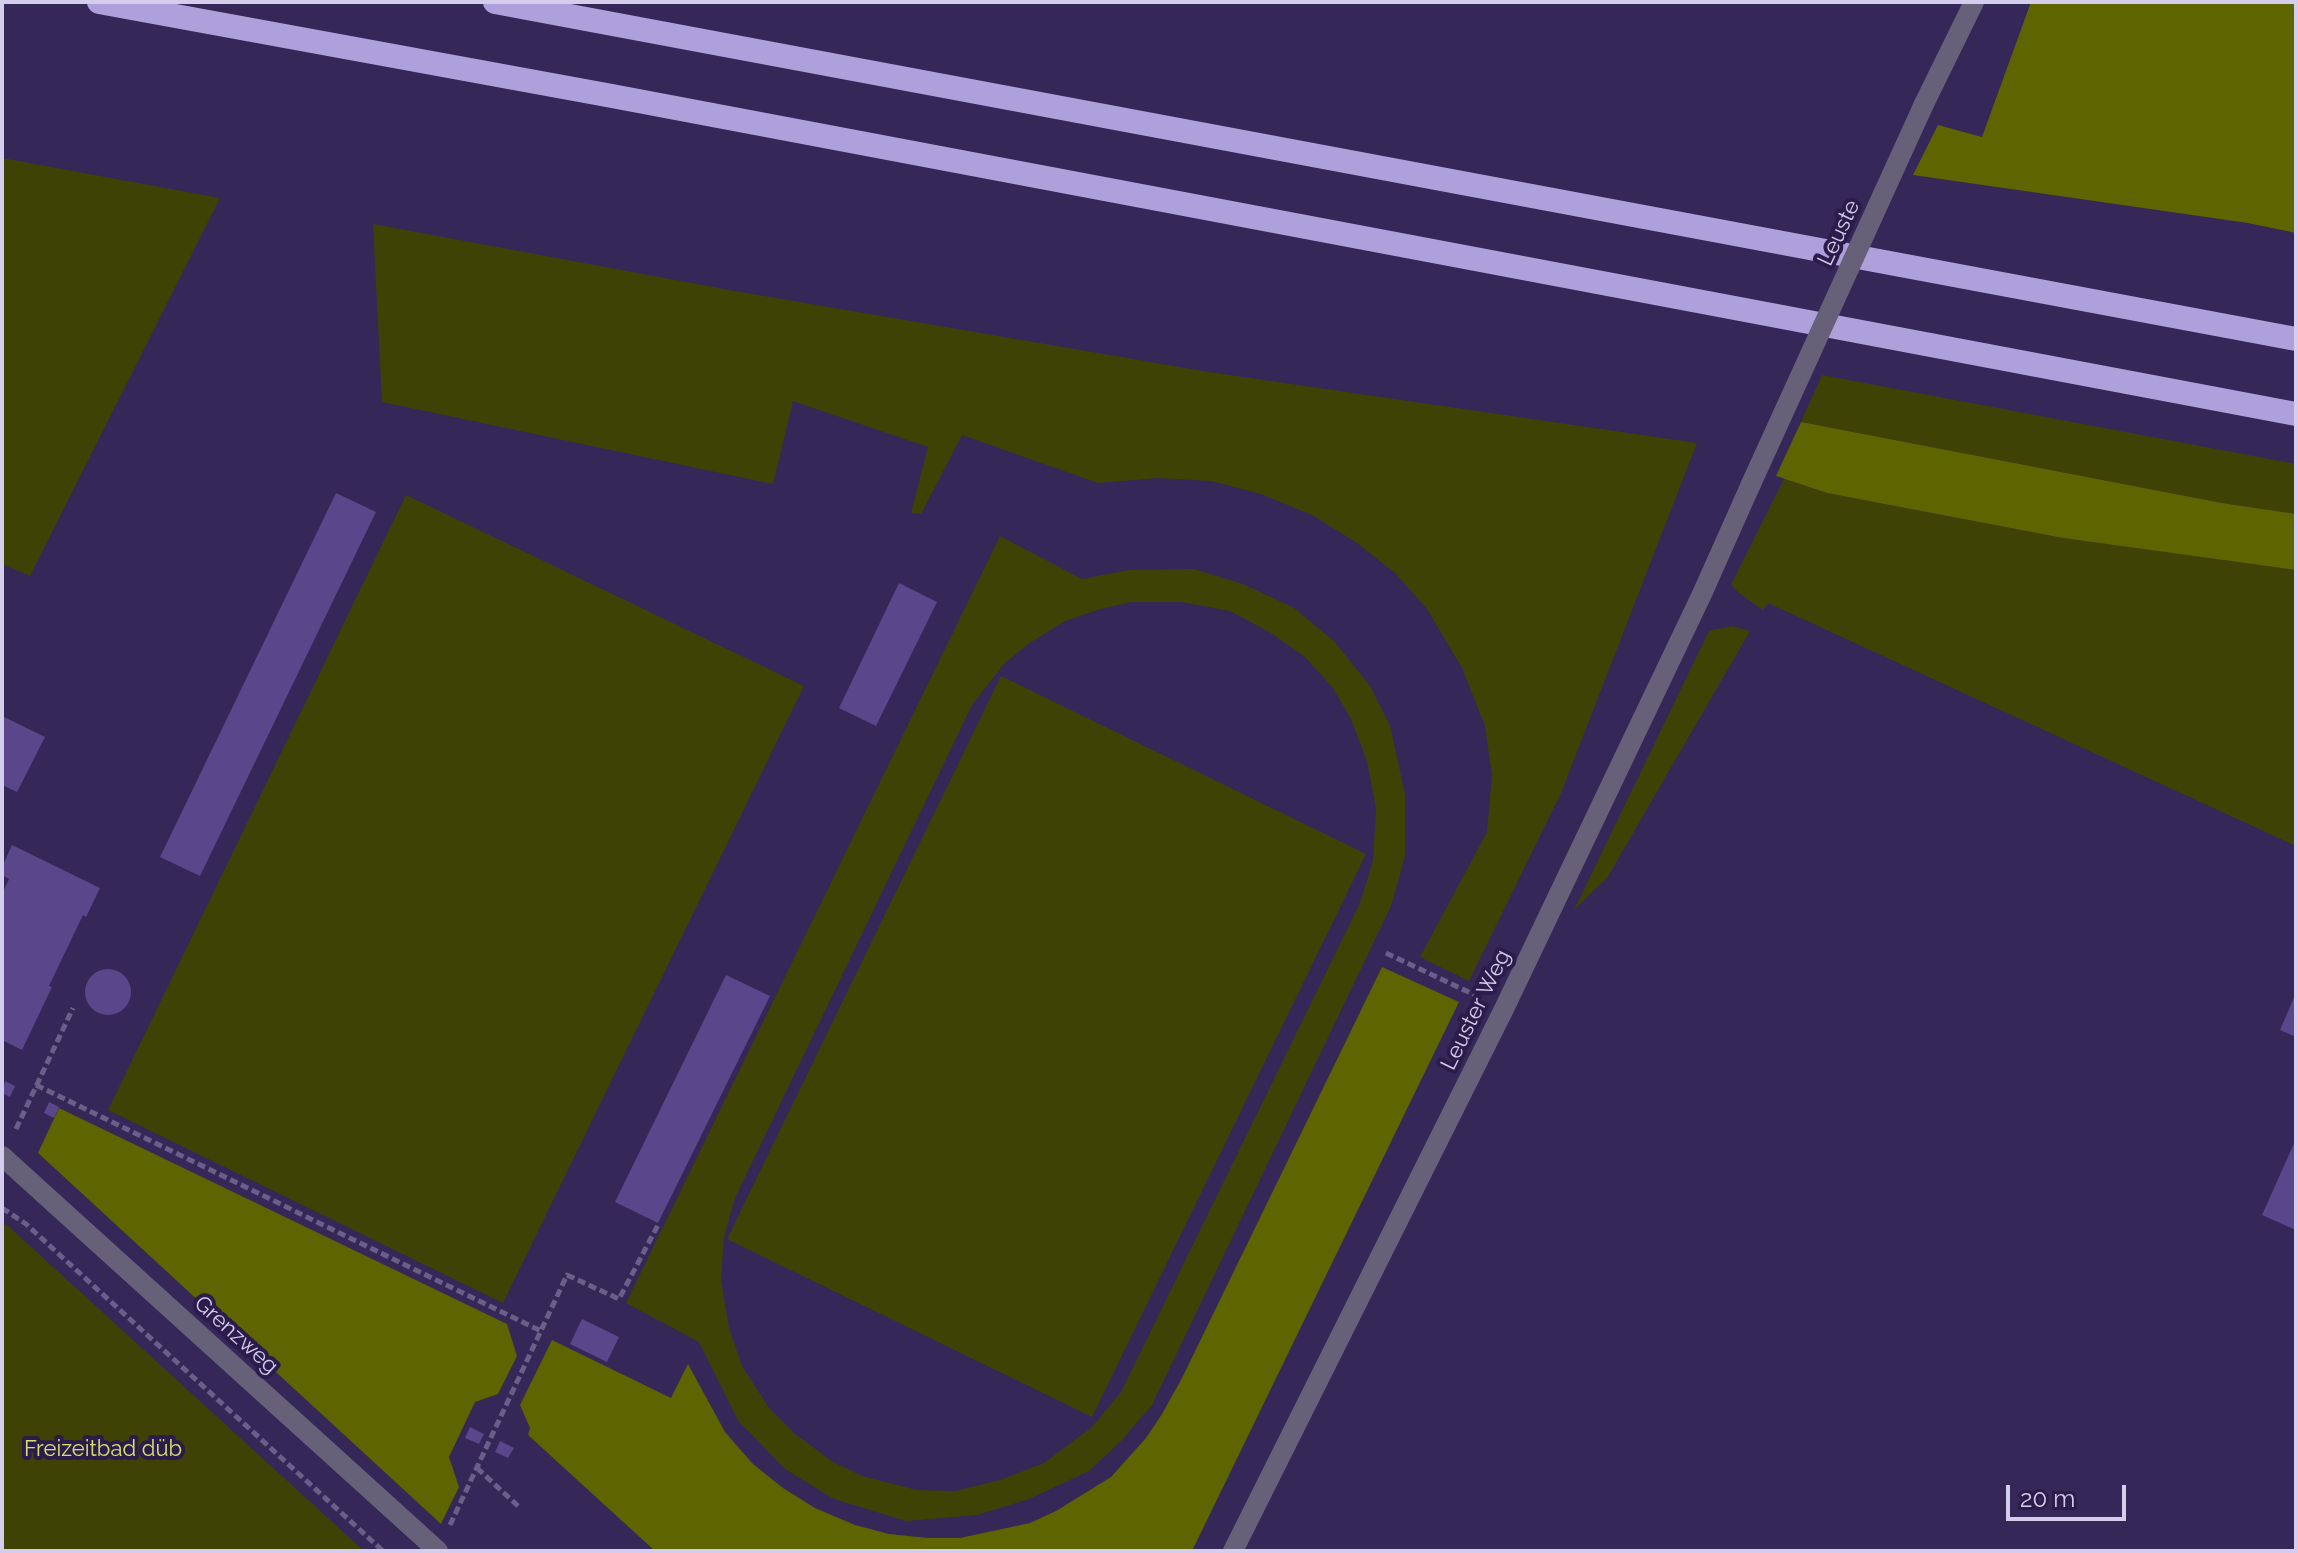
<!DOCTYPE html>
<html>
<head>
<meta charset="utf-8">
<style>
  body { margin:0 }
  #map { position:relative; width:2298px; height:1553px; overflow:hidden; background:#352757; font-family:Raleway,sans-serif }
  canvas { display:block }
  .frame { position:absolute; inset:0; border:4px solid #d4ceec; pointer-events:none }
  .scale { position:absolute; left:2006px; top:1485px; width:120px; height:36px; box-sizing:border-box; border:4px solid #d4ceec; border-top:0; padding-left:10px; font-size:24px; line-height:28px; white-space:nowrap; color:#d4ceec; -webkit-text-stroke:6px #2b1c4b; paint-order:stroke }
</style>
</head>
<body>
<div id="map">
<canvas width="2298" height="1553"></canvas>
<div class="frame"></div>
<div class="scale">20 m</div>
</div>
<script>
const g = document.querySelector('canvas').getContext('2d');
g.lineJoin = 'round';
function fill(path, color) {
  g.fillStyle = color;
  g.fill(path, 'evenodd');
}
function toPath(rows) {
  const path = new Path2D();
  for (const r of rows) {
    if (r.length === 3) {
      path.moveTo(r[0] + r[2], r[1]);
      path.arc(r[0], r[1], r[2], 0, 2 * Math.PI);
      continue;
    }
    path.moveTo(r[0], r[1]);
    for (let i = 2; i < r.length; i += 2) path.lineTo(r[i], r[i + 1]);
  }
  return path;
}
function strokePath(path, color, width, dash) {
  g.strokeStyle = color;
  g.lineWidth = width;
  g.lineCap = dash ? 'butt' : 'round';
  g.setLineDash(dash || []);
  g.stroke(path);
}
function write(font, color, halo, rows, align = 'center') {
  g.font = font + ' Raleway,sans-serif';
  g.lineWidth = 8;
  g.setLineDash([]);
  g.textBaseline = 'middle';
  g.strokeStyle = halo;
  g.fillStyle = color;
  for (const [text, x, y, turn = 0] of rows) {
    g.save();
    g.translate(x, y);
    g.rotate((+turn || 0) * Math.PI / 180);
    g.textAlign = isNaN(turn) ? turn : align;
    if (halo) g.strokeText(text, 0, 0);
    g.fillText(text, 0, 0);
    g.restore();
  }
}
fill(toPath([
  [2,158,220,198,30,576,2,564],
  [373,224,735,291,1209,372,1697,443,1561,793,1469,981,1420,957,1487,832,1492,776,1485,726,1462,668,1427,609,1395,573,1357,543,1312,515,1261,494,1211,481,1157,478,1098,483,962,435,921,514,911,513,928,447,793,401,773,484,382,402],
  [1822,375,2296,464,2296,514,2222,503,1801,422],
  [1784,479,1827,493,2063,538,2296,570,2296,846,1768,603,1763,610,1739,593,1731,585],
  [406,495,804,686,503,1303,108,1110],
  [1000,536,1082,579,1129,570,1194,569,1243,584,1294,608,1334,641,1370,686,1390,726,1405,794,1405,856,1391,906,1152,1405,1120,1442,1089,1471,1029,1499,977,1515,906,1521,834,1499,785,1469,739,1422,699,1342,626,1303],
  [1132,602,1182,602,1230,611,1271,633,1305,657,1333,688,1351,719,1367,761,1376,809,1373,861,1360,903,1121,1392,1092,1427,1044,1463,1000,1480,955,1491,917,1490,862,1476,833,1462,794,1433,769,1408,742,1366,729,1328,721,1280,724,1237,735,1198,972,705,1004,664,1028,644,1065,621,1100,609],
  [1732,626,1750,631,1607,878,1574,910,1709,631],
  [1001,676,1366,854,1092,1417,727,1239],
  [6,1224,364,1551,2,1551,2,1227]
]), '#3e4305');
fill(toPath([
  [2031,2,2296,2,2296,233,2248,223,1913,175,1938,125,1982,137],
  [1801,422,2222,503,2296,514,2296,570,2063,538,1827,493,1776,476],
  [1382,967,1459,1002,1192,1551,655,1551,528,1435,530,1428,520,1405,552,1340,671,1398,688,1364,725,1432,753,1464,783,1488,815,1508,855,1525,889,1534,928,1538,960,1538,1030,1523,1056,1511,1111,1477,1146,1438,1162,1414,1182,1378],
  [59,1108,507,1324,517,1356,498,1394,475,1402,449,1457,459,1487,441,1524,38,1153]
]), '#5d6400');
fill(toPath([
  [336,493,376,512,200,876,160,857],
  [899,583,937,602,876,726,839,708],
  [2,716,45,737,17,792,2,785],
  [12,845,100,888,86,917,83,915,49,986,52,987,22,1050,2,1040,2,894,9,879,2,875,2,867],
  [108,992,23],
  [726,975,770,996,658,1223,615,1202],
  [2296,993,2296,1037,2280,1030],
  [5,1081,15,1086,10,1097,2,1093],
  [49,1102,59,1107,54,1118,44,1113],
  [2296,1139,2296,1230,2262,1215],
  [582,1319,619,1337,607,1362,570,1344],
  [470,1427,484,1434,479,1444,465,1438],
  [500,1441,514,1448,508,1458,495,1452]
]), '#5a468a');
strokePath(toPath([
  [1386,953,1477,996],
  [36,1085,541,1331],
  [16,1129,73,1008],
  [2,1208,26,1224,383,1551],
  [477,1468,518,1506],
  [450,1525,567,1275,619,1299,658,1225]
]), '#6a5f89', 5, [8, 4]);
strokePath(toPath([
  [1924,104,1974,2],
  [2,1156,438,1551],
  [1233,1551,1504,1009,1702,594,1751,484]
]), '#666179', 20);
strokePath(toPath([
  [99,2,612,96,2296,414],
  [495,2,2296,339]
]), '#aea1db', 24);
strokePath(toPath([
  [1751,484,1924,104]
]), '#666179', 20);
write('22px', '#d4ceec', '#2b1c4b', [
  ["Leuste",1839,233,-65],
  ["Leuster Weg",1476,1010,-64],
  ["Grenzweg",236,1335,42]
]);
write('22px', '#d4e16f', '#2b1c4b', [
  ["Freizeitbad düb",103,1449]
]);
</script>
</body>
</html>
